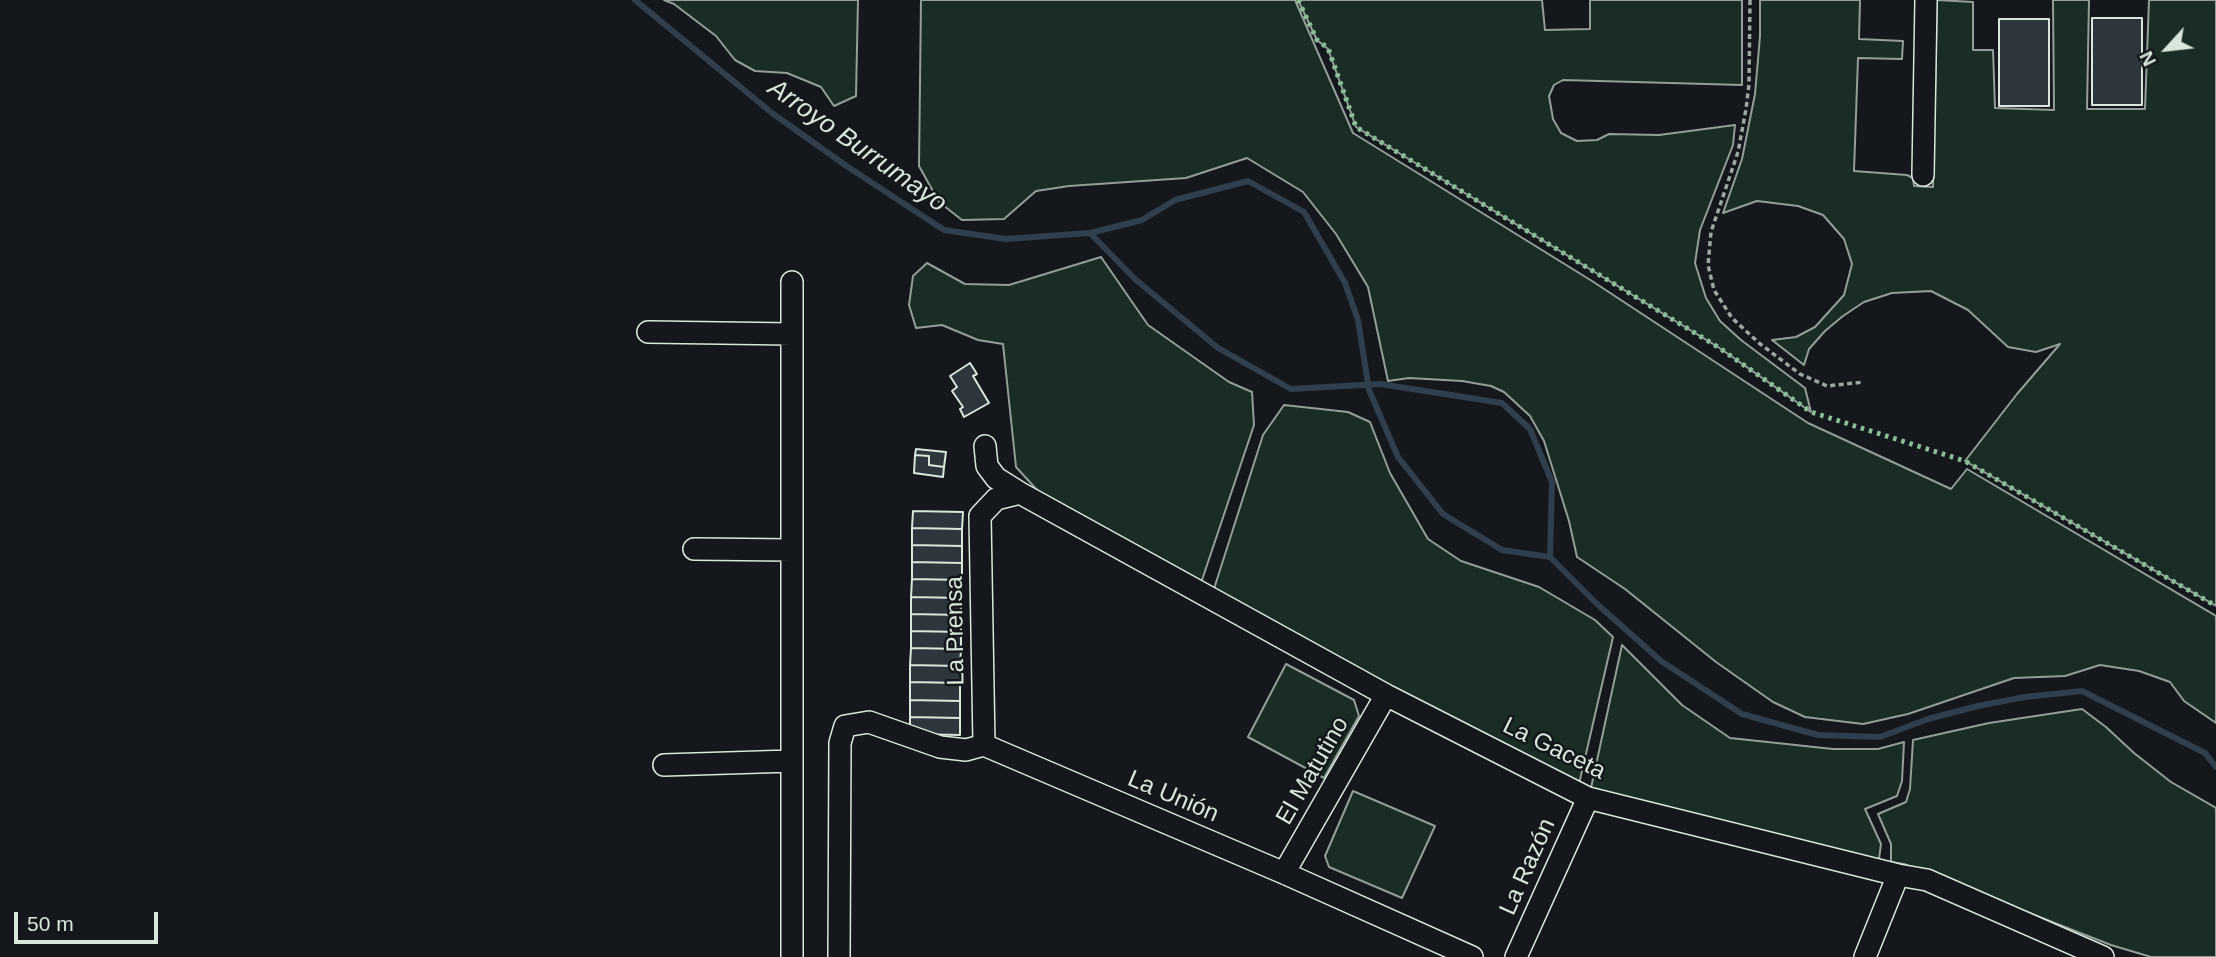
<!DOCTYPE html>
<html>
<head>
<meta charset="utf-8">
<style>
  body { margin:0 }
  #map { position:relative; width:2216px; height:957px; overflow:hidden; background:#14181c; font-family:Arial,sans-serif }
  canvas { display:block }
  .north { position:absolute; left:2132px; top:14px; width:70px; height:70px; -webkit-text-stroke:5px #14181c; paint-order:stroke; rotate:243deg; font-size:19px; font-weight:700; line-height:28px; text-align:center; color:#d8e6dc }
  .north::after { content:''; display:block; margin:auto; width:24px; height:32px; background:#d8e6dc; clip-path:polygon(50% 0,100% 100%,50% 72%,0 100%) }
  .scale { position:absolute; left:14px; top:912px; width:144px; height:32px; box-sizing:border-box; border:4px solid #d8e6dc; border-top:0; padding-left:9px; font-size:21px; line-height:24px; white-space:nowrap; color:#d8e6dc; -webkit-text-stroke:5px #14181c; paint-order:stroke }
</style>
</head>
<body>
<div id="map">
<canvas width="2216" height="957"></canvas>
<div class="north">N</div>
<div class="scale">50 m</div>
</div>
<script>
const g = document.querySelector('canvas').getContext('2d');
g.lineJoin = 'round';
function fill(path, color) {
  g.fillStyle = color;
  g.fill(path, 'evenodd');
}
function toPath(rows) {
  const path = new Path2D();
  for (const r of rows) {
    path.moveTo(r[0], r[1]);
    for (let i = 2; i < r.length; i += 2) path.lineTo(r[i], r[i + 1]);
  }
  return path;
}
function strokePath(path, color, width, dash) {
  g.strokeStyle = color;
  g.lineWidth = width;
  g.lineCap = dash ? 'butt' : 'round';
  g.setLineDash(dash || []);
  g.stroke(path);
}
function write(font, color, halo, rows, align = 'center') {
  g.font = font + ' Arial,sans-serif';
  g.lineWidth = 5;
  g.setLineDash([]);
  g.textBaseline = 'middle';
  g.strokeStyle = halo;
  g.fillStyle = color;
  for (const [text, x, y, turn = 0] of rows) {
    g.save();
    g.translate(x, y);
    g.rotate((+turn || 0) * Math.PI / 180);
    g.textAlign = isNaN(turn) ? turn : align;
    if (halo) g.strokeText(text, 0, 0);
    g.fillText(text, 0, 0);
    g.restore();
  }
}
const green = toPath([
  [664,0,858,0,856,96,834,106,821,87,787,73,755,71,735,60,716,36,674,4,664,0],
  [921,0,1295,0,1353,133,1592,281,1808,423,1951,489,1967,469,2216,616,2216,723,2184,701,2170,682,2139,671,2100,665,2065,676,2014,678,1908,714,1863,724,1805,717,1773,702,1716,662,1625,589,1577,557,1569,521,1544,441,1530,416,1504,392,1491,386,1462,381,1409,378,1388,381,1368,287,1336,234,1303,192,1247,158,1186,178,1069,186,1036,191,1004,219,962,220,939,202,919,166,921,0],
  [1298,0,1542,0,1545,30,1590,29,1590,0,1742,0,1742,85,1563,80,1554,85,1549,96,1553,119,1561,133,1577,141,1597,140,1609,134,1659,135,1735,125,1733,145,1700,230,1695,263,1706,298,1720,321,1741,340,1805,388,1811,412,1718,347,1356,127,1328,49,1317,40,1298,0],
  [1760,0,1860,0,1859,39,1903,41,1902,59,1858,58,1854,171,1907,175,1913,178,1914,186,1933,187,1937,0,1973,2,1973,50,1993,50,1995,108,2054,110,2053,0,2089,0,2087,109,2145,109,2149,0,2216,0,2216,606,1965,461,2017,394,2060,344,2036,352,2008,347,1968,310,1931,291,1892,293,1864,302,1843,316,1825,331,1809,349,1804,365,1772,340,1796,337,1815,327,1844,295,1852,264,1844,239,1823,215,1798,206,1757,201,1723,213,1742,159,1755,94,1760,36,1760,0],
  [1101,257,1148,325,1229,382,1252,392,1254,425,1200,586,1038,491,1016,467,1003,344,978,340,942,325,916,328,909,305,913,276,927,263,965,284,1009,285,1101,257],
  [1284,405,1348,412,1370,422,1390,473,1428,539,1461,561,1539,587,1595,620,1613,637,1579,784,1562,778,1213,592,1263,435,1284,405],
  [1622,645,1682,705,1730,738,1833,749,1878,749,1904,742,1902,781,1897,796,1865,809,1881,844,1879,859,1774,838,1591,788,1622,645],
  [1286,664,1354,700,1359,716,1324,778,1248,737,1286,664],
  [2082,709,2106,727,2134,753,2171,782,2216,808,2216,957,2151,957,2111,945,1904,864,1891,862,1891,844,1878,814,1906,802,1910,789,1913,740,1989,723,2082,709],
  [1353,791,1435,826,1402,898,1329,867,1325,856,1353,791]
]);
fill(green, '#1a2d24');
strokePath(green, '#939e99', 2);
strokePath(toPath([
  [635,0,772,113,845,165,944,230,1006,239,1090,233,1135,279,1218,348,1291,389,1380,384,1502,403,1530,429,1552,482,1550,557,1596,603,1661,661,1742,714,1818,735,1880,737,1928,719,1978,706,2025,697,2082,691,2205,753,2216,767],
  [1090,233,1142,220,1175,200,1248,181,1304,212,1345,283,1358,320,1369,390,1398,457,1443,514,1502,550,1550,557]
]), '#2f3f4d', 6);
const building = toPath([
  [2092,18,2142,18,2142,105,2092,105,2092,18],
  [1999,19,2049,19,2049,106,1999,106,1999,19],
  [970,363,977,374,973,376,989,403,964,417,960,409,963,407,952,391,957,387,950,376,970,363],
  [916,449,946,452,944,467,929,465,929,456,915,455,916,449],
  [915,455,929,456,929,465,944,467,943,477,914,473,915,455],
  [913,511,963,512,962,529,912,528,913,511],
  [912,528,962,529,962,546,912,545,912,528],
  [912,545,962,546,962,563,912,562,912,545],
  [912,562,962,563,962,580,912,579,912,562],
  [912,579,962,580,961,598,911,597,912,579],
  [911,597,961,598,961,615,911,614,911,597],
  [911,614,961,615,961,632,911,631,911,614],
  [911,631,961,632,961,649,911,648,911,631],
  [911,648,961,649,960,666,910,665,911,648],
  [910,665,960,666,960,683,910,682,910,665],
  [910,682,960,683,960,701,910,700,910,682],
  [910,700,960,701,960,718,910,717,910,700],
  [910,717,960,718,960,735,910,734,910,717]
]);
fill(building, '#2c363c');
strokePath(building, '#d8e6dc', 2);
const minor = toPath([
  [1923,175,1926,0],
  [792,282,792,957],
  [648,332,792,334],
  [985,446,987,466,996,478,1020,493,1386,695,1588,798,1898,875,1927,880,2103,957],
  [694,549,791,550],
  [984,745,980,516,996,499,1020,493],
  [664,765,791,761],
  [1284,873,1386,695],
  [839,957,840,743,845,726,869,722,940,747,966,750,984,745,1284,873,1472,957],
  [1516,957,1588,798],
  [1865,957,1898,875]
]);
strokePath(minor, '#d8e6dc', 24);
strokePath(toPath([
  [1750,0,1749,84,1746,109,1738,152,1711,232,1708,265,1714,290,1732,318,1759,343,1800,374,1827,386,1864,382]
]), '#9da8a2', 3.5, [5, 3.5]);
strokePath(minor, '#14181c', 21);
strokePath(toPath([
  [1298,0,1317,40,1328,48,1356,127,1718,347,1811,412,1965,461,2216,606]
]), '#8ac095', 5, [3.5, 5]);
write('24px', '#d8e6dc', '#14181c', [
  ["La Prensa",956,631,-91],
  ["La Gaceta",1554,749,26],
  ["El Matutino",1313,771,-60],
  ["La Unión",1173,797,23],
  ["La Razón",1528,867,-66]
]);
write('italic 26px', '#d8e6dc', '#14181c', [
  ["Arroyo Burrumayo",857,146,35]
]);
</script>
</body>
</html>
